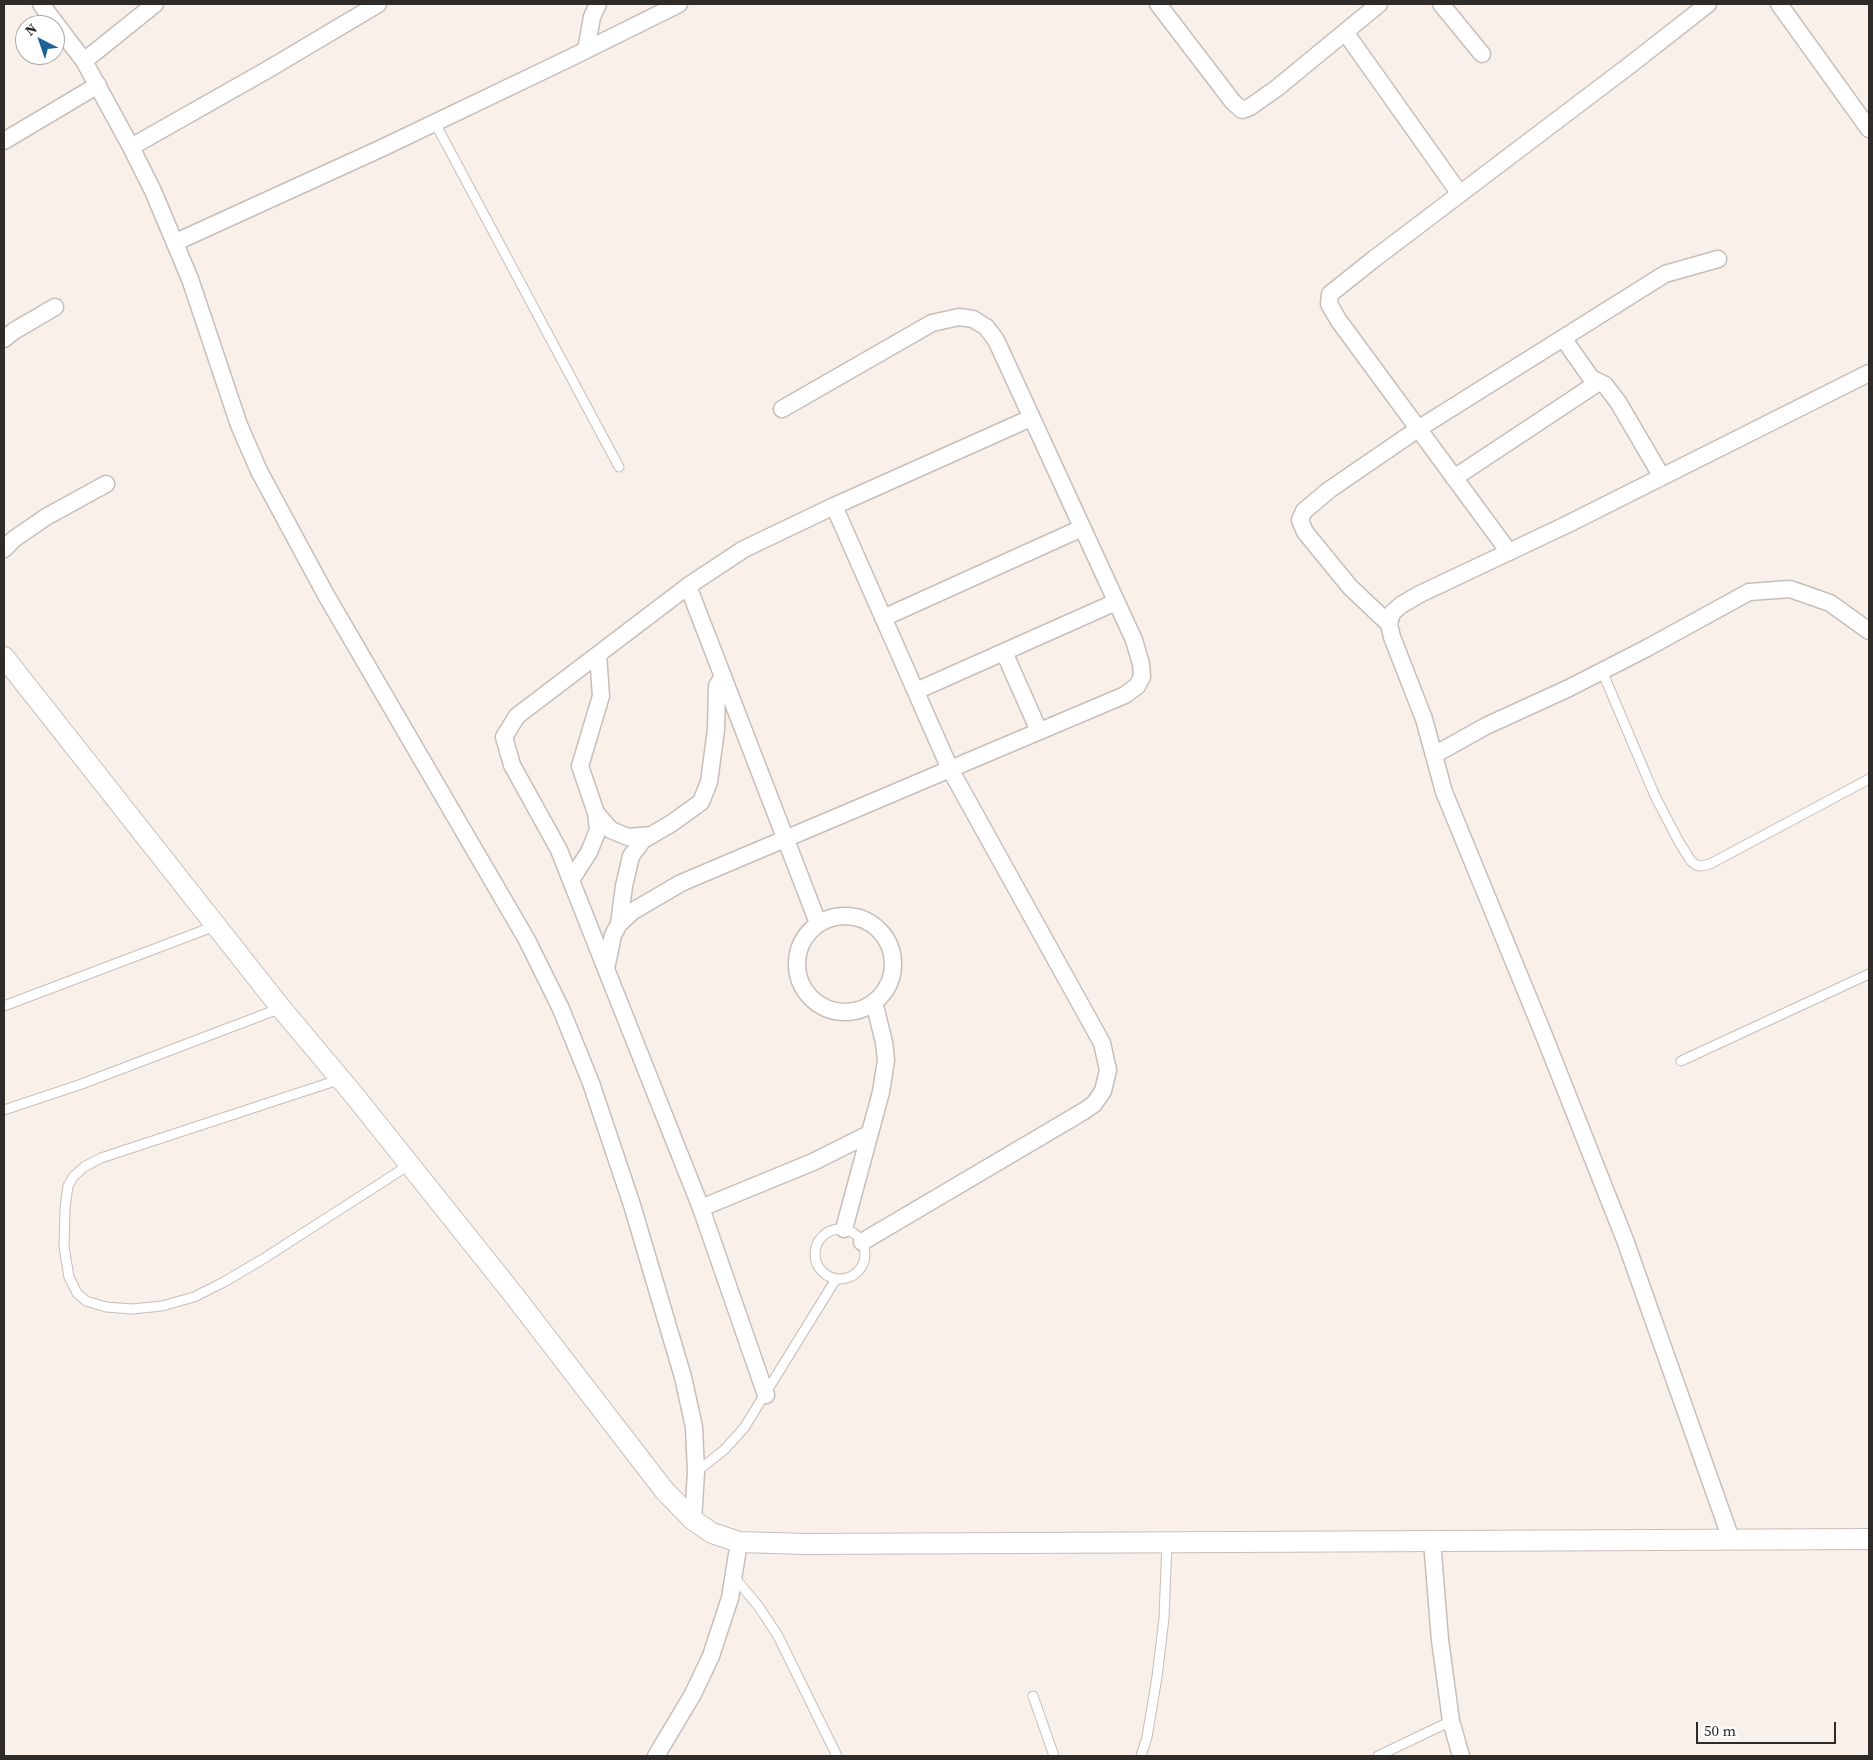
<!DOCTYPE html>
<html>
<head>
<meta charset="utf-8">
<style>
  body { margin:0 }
  #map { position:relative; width:1873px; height:1760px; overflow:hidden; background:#faf0ea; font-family:"Source Serif 4",serif }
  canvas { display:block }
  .frame { position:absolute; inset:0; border:5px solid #2e2b28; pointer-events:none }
  .north { position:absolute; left:15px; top:15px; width:50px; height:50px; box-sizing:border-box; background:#fff; border:1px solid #abaaa9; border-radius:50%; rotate:319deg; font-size:14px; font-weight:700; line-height:20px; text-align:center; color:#2e2b28 }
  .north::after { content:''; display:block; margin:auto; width:18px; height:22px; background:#1f6499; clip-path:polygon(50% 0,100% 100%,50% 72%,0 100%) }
  .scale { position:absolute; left:1696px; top:1722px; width:140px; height:22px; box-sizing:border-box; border:2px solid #2e2b28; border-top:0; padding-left:6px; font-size:15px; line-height:18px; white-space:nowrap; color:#2e2b28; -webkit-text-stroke:4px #fff; paint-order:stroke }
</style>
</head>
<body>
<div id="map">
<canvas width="1873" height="1760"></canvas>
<div class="frame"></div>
<div class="north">N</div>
<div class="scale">50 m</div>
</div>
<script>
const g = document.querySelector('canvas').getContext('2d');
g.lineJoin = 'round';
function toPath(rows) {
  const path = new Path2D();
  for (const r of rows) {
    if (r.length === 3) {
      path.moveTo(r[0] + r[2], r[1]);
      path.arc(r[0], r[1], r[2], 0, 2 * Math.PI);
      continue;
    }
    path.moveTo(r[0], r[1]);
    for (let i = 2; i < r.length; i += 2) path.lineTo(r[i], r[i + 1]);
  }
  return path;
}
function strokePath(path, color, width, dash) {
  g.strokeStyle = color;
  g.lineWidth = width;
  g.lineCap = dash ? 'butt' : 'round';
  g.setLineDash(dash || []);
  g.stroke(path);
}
const service = toPath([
  [435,123,619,467],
  [1602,671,1655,796,1679,842,1691,861,1696,865,1701,866,1710,864,1869,779],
  [4,1006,215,926],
  [1681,1061,1869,974],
  [341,1079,101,1158,84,1167,73,1177,68,1186,65,1208,64,1247,69,1277,77,1293,86,1301,106,1307,132,1309,162,1306,194,1297,224,1282,263,1259,409,1165],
  [4,1110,79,1085,281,1008],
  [840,1254,25],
  [696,1472,724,1450,744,1428,836,1279],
  [734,1577,759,1607,778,1636,837,1756],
  [1033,1696,1054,1756],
  [1141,1756,1147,1737,1157,1677,1164,1618,1167,1542],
  [1378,1756,1451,1721]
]);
const minor = toPath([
  [41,4,84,61,131,147,153,191,190,279,239,425,259,471,326,595,527,940,561,1009,591,1083,632,1205,683,1377,694,1427,696,1472,693,1520],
  [1158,4,1233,102,1242,110,1250,107,1277,88,1379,4],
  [1441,4,1482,54],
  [1779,4,1869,129],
  [1345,32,1460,194],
  [586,50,592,17,598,4],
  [84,61,155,4],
  [4,141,98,85],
  [131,147,267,70,378,4],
  [176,242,382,148,570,58,679,4],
  [1563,338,1591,378,1605,385,1618,402,1662,477],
  [4,339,14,331,55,307],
  [1454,478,1599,382],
  [834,506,950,769,1102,1043,1108,1070,1103,1091,1094,1104,1084,1111,862,1242],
  [4,549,14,539,46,517,106,484],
  [1509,552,1339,321,1329,304,1330,294,1374,259,1630,65,1708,4],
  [688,586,818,923],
  [883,618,1082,528],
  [1389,624,1350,587,1305,532,1300,520,1304,511,1329,490,1418,429,1665,274,1718,259],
  [1004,652,1039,731],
  [916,691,1116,602],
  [1434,755,1486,726,1569,688,1647,648,1749,592,1790,589,1830,603,1869,631],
  [596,813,611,830,628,837,652,835],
  [571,880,589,852,598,830,596,813,580,766,601,696,598,655],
  [845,964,48],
  [619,924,624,886,631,856,643,840,672,823,701,802,709,782,716,730,717,686,723,676],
  [606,969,559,850,512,765,504,737,517,716,688,586,744,549,834,506,1031,418],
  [701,1208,813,1162,869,1134],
  [844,1229,881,1092,886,1060,884,1042,874,1002],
  [766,1395,701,1208,606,969,613,935,619,924,633,911,681,883,1125,695,1137,686,1142,677,1141,664,1134,640,996,340,986,327,973,319,959,317,932,323,782,409],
  [1731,1539,1625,1240,1543,1033,1444,792,1424,719,1392,637,1389,624,1392,613,1401,605,1420,594,1566,525,1869,373],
  [1432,1541,1440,1640,1451,1721,1461,1756],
  [656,1756,693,1694,711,1656,730,1598,739,1542]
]);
const tertiary = toPath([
  [4,657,281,1008,354,1095,513,1294,664,1490,693,1520,712,1533,739,1542,806,1544,1869,1539]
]);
strokePath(service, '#c8beb9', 11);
strokePath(minor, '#c8beb9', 19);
strokePath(tertiary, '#c8beb9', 22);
strokePath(service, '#fff', 9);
strokePath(minor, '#fff', 16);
strokePath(tertiary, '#fff', 20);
</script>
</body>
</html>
